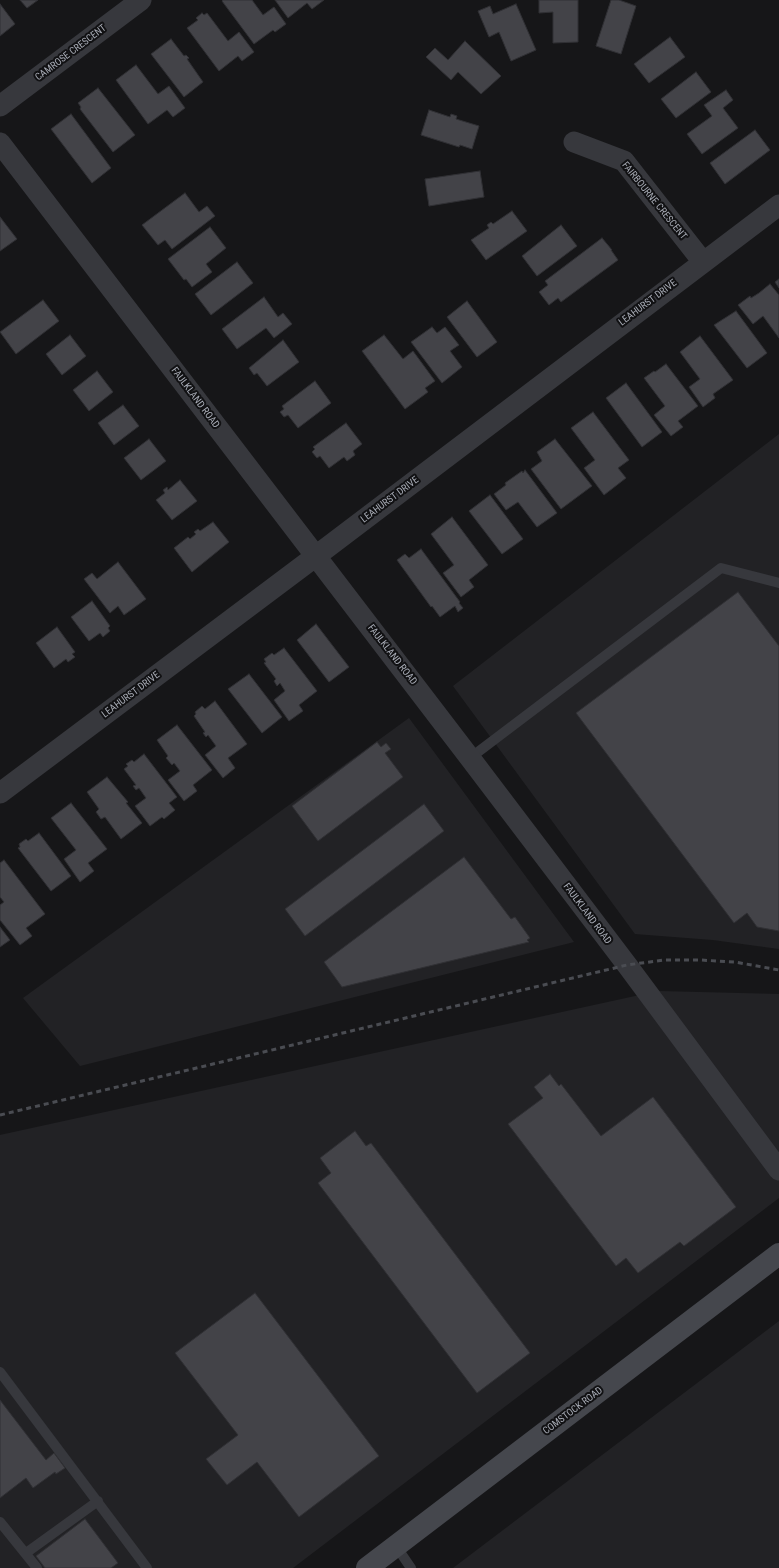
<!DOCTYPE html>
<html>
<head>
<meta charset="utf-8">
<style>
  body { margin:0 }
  canvas { display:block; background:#161618 }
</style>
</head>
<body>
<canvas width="779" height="1568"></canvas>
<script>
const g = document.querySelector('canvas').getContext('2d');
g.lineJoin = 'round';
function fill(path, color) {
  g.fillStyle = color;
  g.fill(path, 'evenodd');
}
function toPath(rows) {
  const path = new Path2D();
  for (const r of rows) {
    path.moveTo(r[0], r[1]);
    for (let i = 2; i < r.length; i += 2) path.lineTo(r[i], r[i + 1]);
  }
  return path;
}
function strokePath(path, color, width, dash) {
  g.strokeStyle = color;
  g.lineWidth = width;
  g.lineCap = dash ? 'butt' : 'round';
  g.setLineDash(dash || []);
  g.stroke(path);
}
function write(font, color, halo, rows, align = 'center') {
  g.font = font + ' "Roboto Condensed",sans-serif';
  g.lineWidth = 4;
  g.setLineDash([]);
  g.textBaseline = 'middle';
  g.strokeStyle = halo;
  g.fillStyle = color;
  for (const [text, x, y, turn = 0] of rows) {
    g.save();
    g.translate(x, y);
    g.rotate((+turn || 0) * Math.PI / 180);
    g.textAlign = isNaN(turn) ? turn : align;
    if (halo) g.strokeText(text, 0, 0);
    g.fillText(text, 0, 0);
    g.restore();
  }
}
fill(toPath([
  [779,434,779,949,713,940,635,934,453,686],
  [409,718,574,942,80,1066,23,998],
  [658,991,779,994,779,1198,293,1568,0,1568,0,1135],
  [779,1321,779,1568,453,1568]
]), '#222225');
const building = toPath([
  [20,0,38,0,27,8,20,0],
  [223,0,252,0,263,15,274,7,286,24,275,32,273,30,254,44,222,1,223,0],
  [275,0,324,0,312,9,307,3,288,18,275,0],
  [539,0,578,0,578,42,553,43,553,12,539,13,539,0],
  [611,0,619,0,636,6,621,54,596,46,611,0],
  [0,4,15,24,0,36,0,4],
  [516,4,536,50,511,61,499,32,489,37,478,11,490,6,493,14,516,4],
  [202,13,204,15,207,13,228,41,239,32,254,52,242,61,238,56,219,71,187,28,198,20,196,18,202,13],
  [670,37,685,57,649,83,634,64,670,37],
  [171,39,184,56,186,55,189,58,187,59,203,82,184,97,151,54,171,39],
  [465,41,501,76,481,94,458,72,451,80,426,57,435,48,448,60,465,41],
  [136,65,158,94,169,86,185,108,173,117,167,110,148,124,116,80,136,65],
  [696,72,711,92,676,118,661,99,696,72],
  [98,88,135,135,113,152,80,109,81,107,78,103,98,88],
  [726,90,733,100,723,108,738,128,702,154,687,134,712,116,704,105,726,90],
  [429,110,450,117,451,114,457,116,456,119,479,126,472,149,460,145,459,147,421,135,429,110],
  [71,114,111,168,92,183,51,129,71,114],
  [755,130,770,150,725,184,710,163,755,130],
  [480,171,484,197,429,206,425,179,480,171],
  [185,193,199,212,207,206,215,216,172,249,165,240,158,245,142,225,185,193],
  [512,211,527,231,486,260,471,240,489,228,487,225,491,222,493,224,512,211],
  [0,217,17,239,0,251,0,217],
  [561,225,577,246,537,276,522,256,561,225],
  [210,227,226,248,206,264,212,272,192,287,186,279,184,280,168,259,210,227],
  [602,238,612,250,611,250,618,260,561,302,558,298,549,305,539,292,548,285,545,281,602,238],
  [237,262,253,283,211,315,195,294,237,262],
  [779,279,779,288,775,282,779,279],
  [770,284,779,295,779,338,763,316,753,324,738,305,750,296,751,298,759,293,770,284],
  [264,297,278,317,283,313,292,324,274,338,266,328,237,349,222,329,264,297],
  [43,300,59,321,16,354,0,332,43,300],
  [467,301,497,342,477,357,447,317,467,301],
  [736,311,767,353,747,368,714,325,736,311],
  [432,327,437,333,445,327,459,345,450,351,462,367,442,383,411,342,432,327],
  [70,335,86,356,62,375,46,354,70,335],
  [384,335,403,359,413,351,435,381,425,388,428,392,405,409,362,351,384,335],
  [700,336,733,380,713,394,715,398,703,407,689,387,700,379,680,352,700,336],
  [283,340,299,362,267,386,257,373,254,375,249,368,283,340],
  [666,364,698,406,678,421,683,427,671,436,654,415,665,406,644,378,654,371,655,372,666,364],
  [97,371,113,392,89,411,73,390,97,371],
  [315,381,331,403,298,428,288,415,284,417,280,412,284,409,282,406,315,381],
  [626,383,662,432,642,447,606,398,626,383],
  [123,405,139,426,114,445,98,423,123,405],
  [593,412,629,460,618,468,626,478,604,495,584,468,595,460,571,428,593,412],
  [346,423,362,444,353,451,355,455,347,461,344,457,329,468,320,456,317,458,312,452,315,449,313,447,346,423],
  [149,439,166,461,141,480,124,458,149,439],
  [555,439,592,486,561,509,531,469,542,461,537,452,555,439],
  [525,470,557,513,537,527,518,502,506,510,494,494,506,485,505,483,522,471,523,473,525,470],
  [180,480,197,501,172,520,156,500,165,493,163,490,167,487,168,490,180,480],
  [490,495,523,539,502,554,469,511,490,495],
  [452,517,488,565,469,580,474,587,461,597,443,573,454,565,431,534,452,517],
  [213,522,229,542,192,572,174,548,188,537,190,539,196,534,194,532,198,529,200,531,213,522],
  [421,549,460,602,459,603,463,608,458,612,455,606,440,617,432,606,431,607,397,560,405,554,409,558,421,549],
  [118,562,146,599,124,615,118,606,110,613,84,579,92,573,97,579,118,562],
  [738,592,779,646,779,931,757,927,747,913,734,923,576,713,738,592],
  [92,601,110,626,108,628,110,631,103,637,100,633,89,641,71,617,92,601],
  [316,624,349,667,329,682,297,640,316,624],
  [57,627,75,652,72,654,75,657,68,662,66,659,54,668,36,643,57,627],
  [284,648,317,691,299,705,303,711,289,721,274,700,285,691,280,683,277,686,274,681,276,679,264,663,266,662,264,659,272,653,274,655,284,648],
  [249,674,282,717,262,733,228,689,249,674],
  [215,701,247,744,228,758,235,768,223,778,205,755,216,746,208,735,206,737,203,733,205,732,194,716,196,714,195,712,202,706,205,709,215,701],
  [177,725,212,770,193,785,197,791,184,801,168,780,180,771,174,763,172,765,166,758,168,756,157,740,177,725],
  [377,742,381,747,386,743,391,749,385,753,403,777,318,841,292,806,377,742],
  [144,754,177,797,169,803,175,810,164,819,162,817,150,826,135,806,146,798,139,788,136,790,133,786,136,785,124,769,128,766,126,764,132,760,134,762,144,754],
  [107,777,128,802,126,803,142,823,121,839,105,817,101,819,96,812,99,809,87,792,107,777],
  [71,803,107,849,88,863,94,871,80,882,64,859,76,850,51,818,71,803],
  [424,804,444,831,305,936,285,909,424,804],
  [39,833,71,876,51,891,18,848,20,847,19,844,26,839,28,841,39,833],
  [464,857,511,919,515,917,530,938,527,940,529,942,342,987,324,962,464,857],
  [4,860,45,914,26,928,32,936,20,945,0,920,0,905,4,902,0,897,0,863,4,860],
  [0,927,10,940,0,947,0,927],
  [550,1074,559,1086,561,1084,601,1136,653,1097,736,1207,684,1246,680,1242,638,1273,626,1258,616,1266,508,1124,543,1098,534,1087,550,1074],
  [355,1131,366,1146,371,1143,530,1353,477,1393,318,1183,331,1173,320,1158,355,1131],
  [255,1293,379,1456,299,1517,257,1462,227,1485,206,1459,238,1435,175,1353,255,1293],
  [0,1400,46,1460,54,1453,65,1468,56,1474,55,1472,33,1488,26,1478,0,1498,0,1400],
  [85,1519,118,1563,111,1568,45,1568,36,1556,85,1519]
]);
fill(building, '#434348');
strokePath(building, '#303034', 1);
strokePath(toPath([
  [470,758,721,568,779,583],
  [0,1372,147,1568],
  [0,1522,37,1568],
  [396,1546,411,1568],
  [26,1553,98,1501]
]), '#37383d', 10);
strokePath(toPath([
  [0,106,141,0],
  [574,142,624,161,703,262],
  [0,143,470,758,627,965,779,1170],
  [0,793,316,556,779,205]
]), '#37383d', 21);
strokePath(toPath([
  [367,1568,779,1254]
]), '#45474d', 22);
strokePath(toPath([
  [0,1115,627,965,664,960,700,960,735,962,779,970]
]), '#4a4c52', 3, [5, 4]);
write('10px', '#a9adb7', '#111113', [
  ["CAMROSE CRESCENT",71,53,-37],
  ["FAIRBOURNE CRESCENT",654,201,51],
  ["LEAHURST DRIVE",648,303,-37],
  ["FAULKLAND ROAD",195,398,53],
  ["LEAHURST DRIVE",390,500,-37],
  ["FAULKLAND ROAD",392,655,52],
  ["LEAHURST DRIVE",131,695,-37],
  ["FAULKLAND ROAD",587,914,53],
  ["COMSTOCK ROAD",573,1411,-37]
]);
</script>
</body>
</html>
